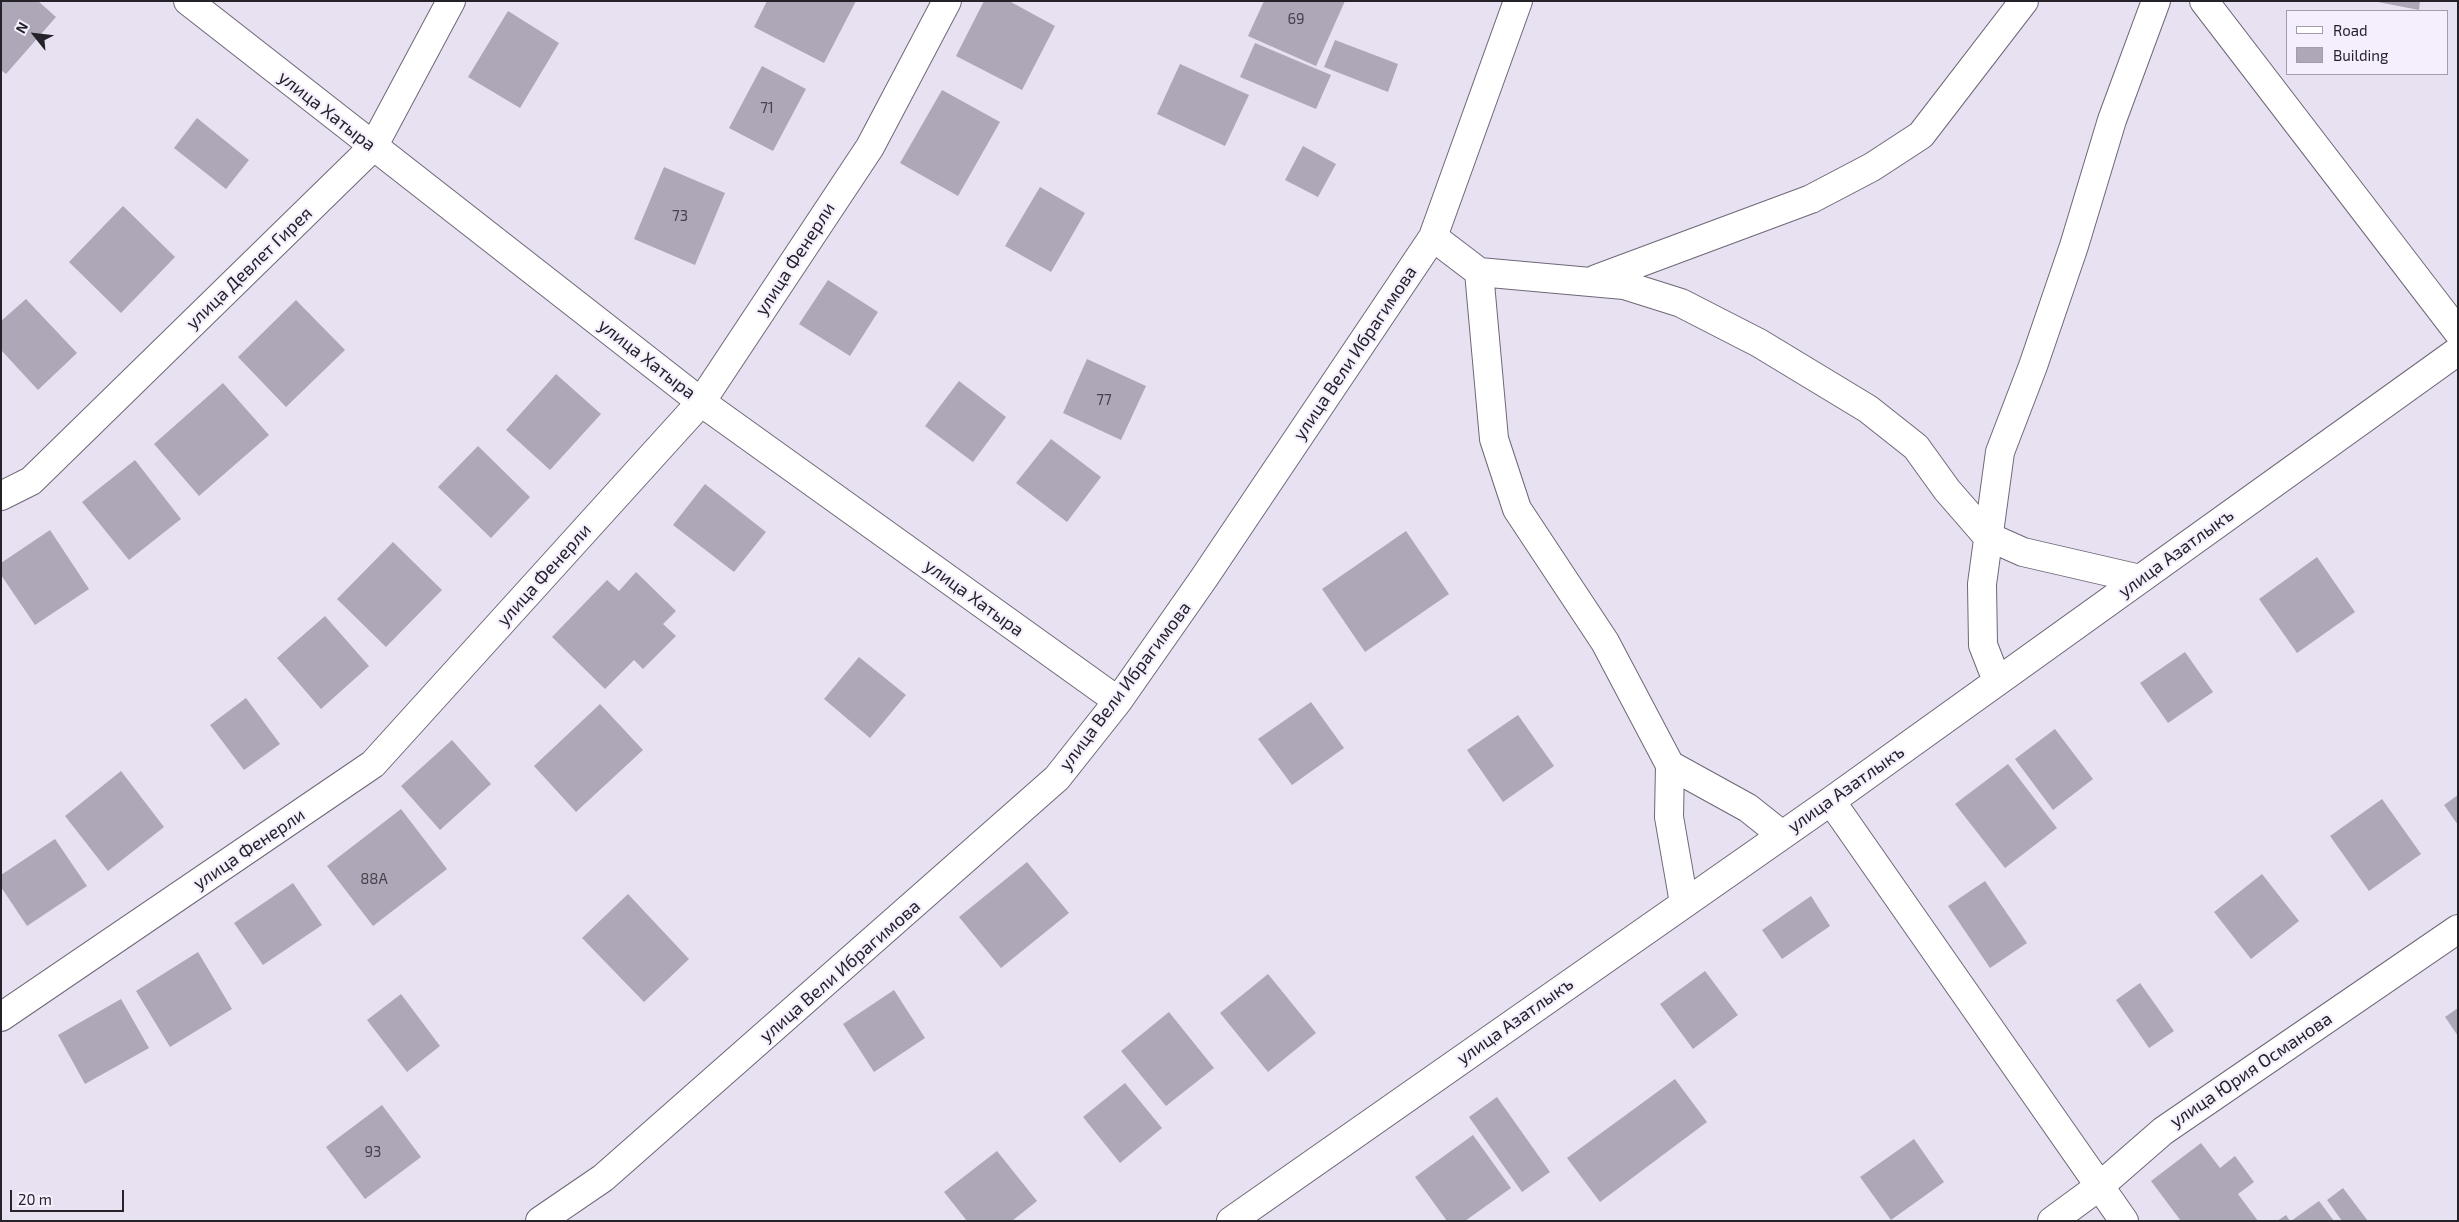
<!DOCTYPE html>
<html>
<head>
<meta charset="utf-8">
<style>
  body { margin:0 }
  #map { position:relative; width:2459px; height:1222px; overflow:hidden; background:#e8e1f2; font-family:"Exo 2",sans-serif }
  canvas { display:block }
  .frame { position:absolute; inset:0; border:2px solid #252229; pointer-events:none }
  .legend { position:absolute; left:2286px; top:10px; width:162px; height:65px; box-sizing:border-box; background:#f5effd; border:1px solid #a29da8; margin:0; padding:6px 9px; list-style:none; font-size:15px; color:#252229 }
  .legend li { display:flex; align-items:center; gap:10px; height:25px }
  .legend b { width:25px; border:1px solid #a29da8 }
  .north { position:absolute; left:10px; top:10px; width:50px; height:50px; -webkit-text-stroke:4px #f5effd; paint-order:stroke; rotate:299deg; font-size:14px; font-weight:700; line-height:20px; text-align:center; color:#252229 }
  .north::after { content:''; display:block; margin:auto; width:18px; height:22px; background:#252229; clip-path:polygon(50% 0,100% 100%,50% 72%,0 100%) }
  .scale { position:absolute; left:10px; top:1190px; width:114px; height:22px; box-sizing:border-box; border:2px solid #252229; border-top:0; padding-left:6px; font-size:15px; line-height:18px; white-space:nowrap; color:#252229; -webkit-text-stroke:4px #f5effd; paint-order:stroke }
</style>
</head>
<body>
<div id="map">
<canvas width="2459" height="1222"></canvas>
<div class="frame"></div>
<ul class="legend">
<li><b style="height:6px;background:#fff"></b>Road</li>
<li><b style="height:14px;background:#aea7b7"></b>Building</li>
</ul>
<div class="north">N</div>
<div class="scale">20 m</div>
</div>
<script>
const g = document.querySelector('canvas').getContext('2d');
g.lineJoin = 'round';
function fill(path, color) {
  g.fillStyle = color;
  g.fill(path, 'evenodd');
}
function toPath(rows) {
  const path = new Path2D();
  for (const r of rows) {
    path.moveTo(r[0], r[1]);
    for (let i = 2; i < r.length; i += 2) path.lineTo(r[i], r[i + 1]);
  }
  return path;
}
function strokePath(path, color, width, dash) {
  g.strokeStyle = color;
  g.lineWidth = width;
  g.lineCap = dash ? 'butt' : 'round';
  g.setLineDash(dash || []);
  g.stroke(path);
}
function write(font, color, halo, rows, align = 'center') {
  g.font = font + ' "Exo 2",sans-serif';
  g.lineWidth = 4.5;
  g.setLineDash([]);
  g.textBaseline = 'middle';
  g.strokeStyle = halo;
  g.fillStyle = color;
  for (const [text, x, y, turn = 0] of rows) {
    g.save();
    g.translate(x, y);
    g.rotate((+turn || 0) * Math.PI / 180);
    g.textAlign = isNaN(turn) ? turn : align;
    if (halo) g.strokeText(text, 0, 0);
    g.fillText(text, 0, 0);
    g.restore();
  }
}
fill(toPath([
  [1,1,38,1,56,17,6,74,1,70],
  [767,1,856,1,824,63,754,27],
  [984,1,1009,1,1055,26,1022,90,956,56],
  [1264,1,1345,1,1316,66,1248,36],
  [2373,1,2420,1,2419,10],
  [508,11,559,43,520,108,468,77],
  [1335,40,1398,64,1388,92,1324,67],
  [1255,43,1331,75,1316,109,1240,77],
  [1180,64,1249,95,1225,146,1157,114],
  [762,66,806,89,773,151,729,128],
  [942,90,1000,122,958,196,900,163],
  [197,118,249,160,226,189,174,148],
  [1303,146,1336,164,1318,197,1285,180],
  [664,167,725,193,695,265,634,239],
  [1040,187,1085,213,1051,272,1005,246],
  [123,206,175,257,121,313,69,262],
  [828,280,878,312,850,356,799,324],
  [26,299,77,353,38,390,1,350,1,321],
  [296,300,345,350,286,407,238,357],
  [1087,359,1146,386,1121,440,1063,413],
  [556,374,601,414,550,470,506,430],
  [959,381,1006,417,973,462,925,426],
  [223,383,269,435,199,496,154,444],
  [1051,439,1101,477,1067,522,1016,483],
  [478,446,530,497,491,538,438,487],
  [135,460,181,519,129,560,82,502],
  [705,484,766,532,734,572,673,525],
  [50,530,89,589,35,625,1,575,1,563],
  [1406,531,1449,594,1365,652,1322,589],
  [393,542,442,590,386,647,337,599],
  [2317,557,2355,612,2297,653,2259,599],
  [636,572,676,611,663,624,676,636,643,669,634,660,605,689,552,637,607,580,619,591],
  [325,616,369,666,321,709,277,658],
  [2185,652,2213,692,2168,723,2140,683],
  [859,657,906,695,870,738,824,699],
  [246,698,280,744,244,770,210,725],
  [1311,702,1344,748,1292,785,1258,739],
  [600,704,643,750,576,812,534,766],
  [1518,715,1554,766,1503,802,1467,750],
  [2055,729,2093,779,2053,810,2015,759],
  [452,740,491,784,440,830,401,786],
  [2008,764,2057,828,2005,868,1955,804],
  [121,771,164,827,108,871,65,816],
  [2458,795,2458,825,2444,805],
  [2382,799,2421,854,2369,891,2330,836],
  [401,809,447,869,373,926,327,866],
  [55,839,87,886,27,926,1,887,1,875],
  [1027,862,1069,913,1001,968,959,917],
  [2262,874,2299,921,2251,959,2214,912],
  [1985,881,2027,943,1990,968,1948,906],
  [293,883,322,925,263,965,234,923],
  [628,894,689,959,644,1002,582,938],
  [1811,896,1830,926,1782,959,1762,930],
  [198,952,232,1009,170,1047,136,991],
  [1705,971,1738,1015,1693,1049,1660,1004],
  [1268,974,1316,1033,1268,1072,1220,1013],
  [2140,983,2174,1031,2149,1048,2116,1000],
  [894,990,925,1038,874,1072,843,1024],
  [401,994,440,1046,407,1072,367,1020],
  [121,999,149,1048,85,1084,58,1035],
  [2458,1008,2458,1036,2445,1017],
  [1169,1012,1214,1068,1166,1106,1121,1051],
  [1675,1079,1707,1122,1600,1202,1567,1158],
  [1125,1083,1162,1128,1120,1163,1083,1117],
  [1497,1097,1550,1172,1522,1192,1469,1117],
  [382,1105,421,1157,365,1199,326,1147],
  [1473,1135,1511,1188,1465,1221,1447,1221,1415,1177],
  [1914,1139,1944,1182,1891,1220,1860,1177],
  [2201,1143,2220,1168,2235,1156,2254,1182,2238,1194,2258,1221,2181,1221,2151,1181],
  [997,1151,1037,1201,1012,1221,967,1221,944,1192],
  [2343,1188,2368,1221,2342,1221,2327,1200],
  [2319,1201,2334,1221,2291,1221],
  [2286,1215,2290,1221,2277,1221]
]), '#aea7b7');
const minor = toPath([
  [188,1,701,402,1118,701],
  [2204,1,2458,332],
  [1433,237,1479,272,1494,439,1517,509,1605,642,1670,765,1669,817,1684,903],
  [1479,272,1624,285,1681,303,1759,343,1868,409,1916,447,1947,490,1987,536,2023,552,2140,579],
  [1596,279,1811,199,1872,167,1921,135,2024,1],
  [1,496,31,481,373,147,451,1],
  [1997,681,1983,645,1982,584,2000,452,2033,366,2074,246,2112,120,2156,1],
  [1670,765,1748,808,1782,835],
  [1831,801,2124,1221],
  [1,1017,373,764,701,402,870,147,947,1],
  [540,1221,603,1178,1057,778,1118,701,1204,578,1433,237,1518,1],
  [1231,1221,1831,801,2458,351],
  [2052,1221,2101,1185,2163,1131,2458,929]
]);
strokePath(minor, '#6e6776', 30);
strokePath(minor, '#fff', 28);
write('15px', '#47434c', null, [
  ["69",1296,19],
  ["71",767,108],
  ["73",680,216],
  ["77",1104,400],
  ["88А",374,879],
  ["93",373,1152]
]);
write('18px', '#252229', '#f5effd', [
  ["улица Хатыра",327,111,38],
  ["улица Фенерли",795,259,-57],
  ["улица Девлет Гирея",249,268,-44],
  ["улица Вели Ибрагимова",1355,353,-56],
  ["улица Хатыра",647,359,38],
  ["улица Азатлыкъ",2176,553,-36],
  ["улица Фенерли",544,575,-48],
  ["улица Хатыра",974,598,36],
  ["улица Вели Ибрагимова",1125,686,-53],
  ["улица Азатлыкъ",1846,789,-35],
  ["улица Фенерли",249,849,-34],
  ["улица Вели Ибрагимова",840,971,-41],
  ["улица Азатлыкъ",1515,1021,-35],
  ["улица Юрия Османова",2251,1070,-34]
]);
</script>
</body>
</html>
